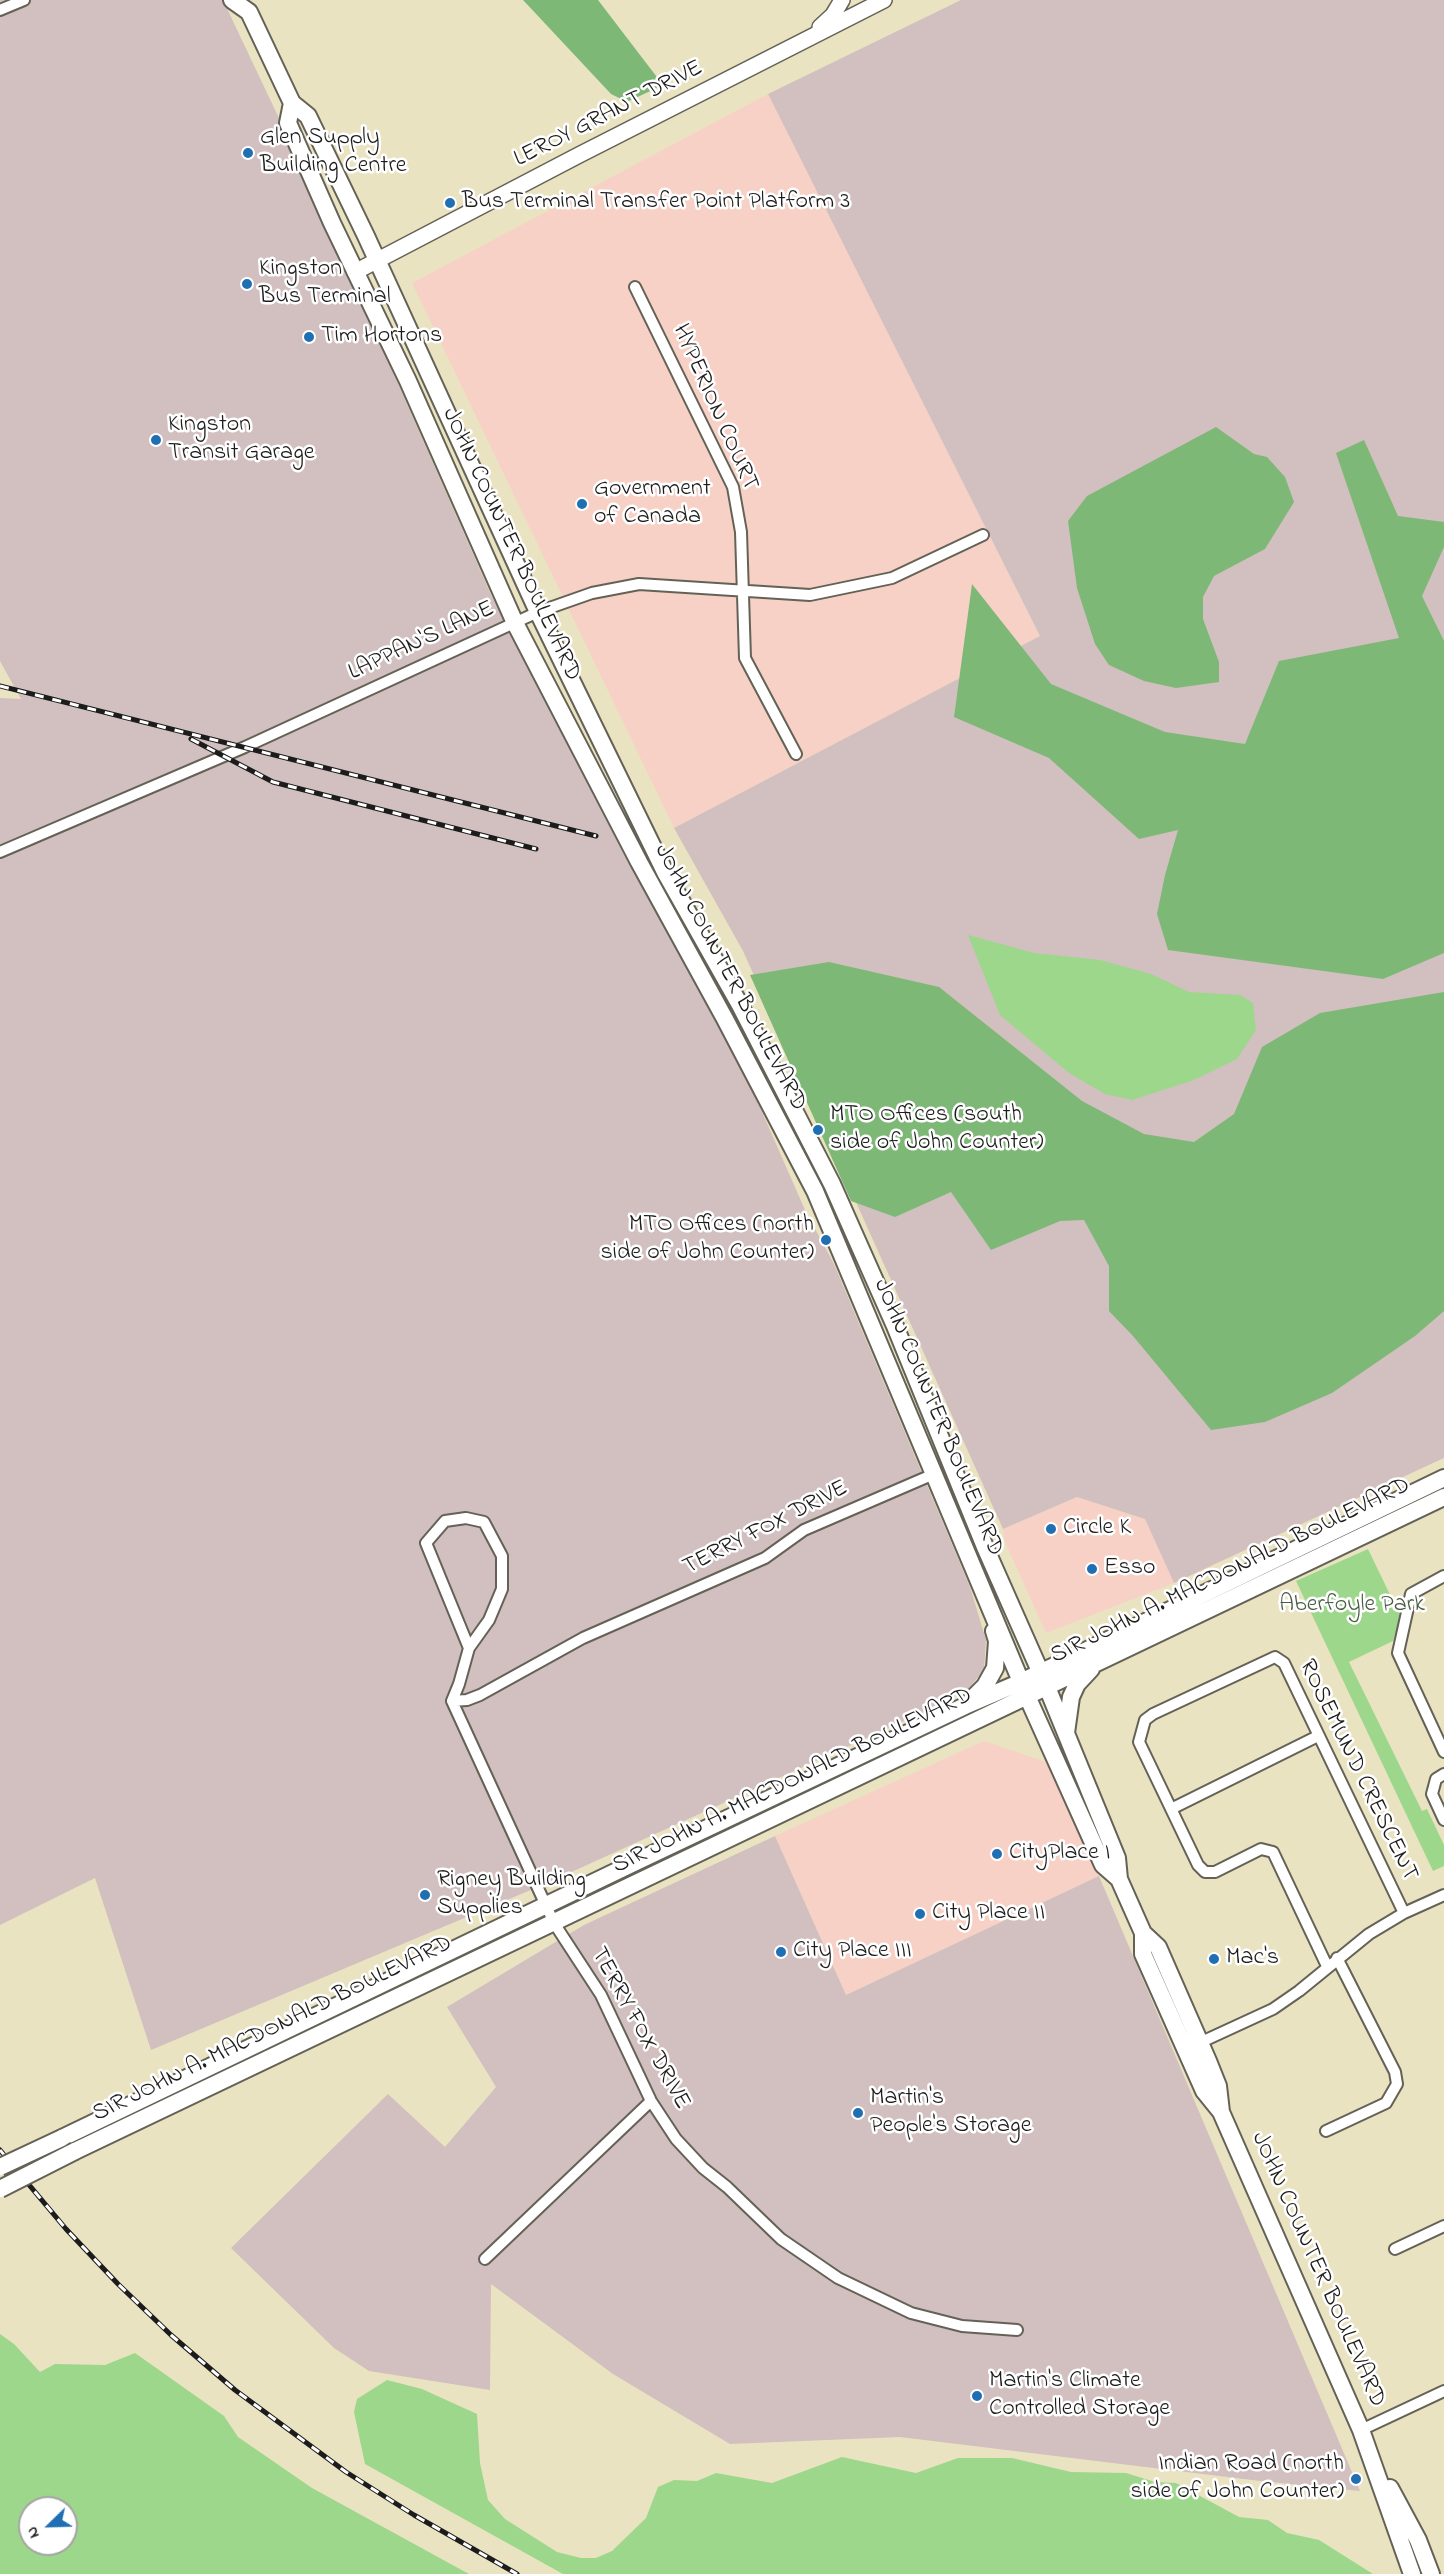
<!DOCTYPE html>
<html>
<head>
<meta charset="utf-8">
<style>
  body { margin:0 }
  #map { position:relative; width:1444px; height:2574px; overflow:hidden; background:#eae3c1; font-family:"Indie Flower",sans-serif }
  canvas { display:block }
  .north { position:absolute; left:18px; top:2496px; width:60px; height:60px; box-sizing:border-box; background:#fff; border:2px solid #a4a4a4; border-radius:50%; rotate:247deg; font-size:16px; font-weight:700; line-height:24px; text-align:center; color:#1c1c1c }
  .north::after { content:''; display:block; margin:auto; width:21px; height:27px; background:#1f6fb2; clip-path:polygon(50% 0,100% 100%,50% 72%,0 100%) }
</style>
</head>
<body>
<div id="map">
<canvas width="1444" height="2574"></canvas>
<div class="north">N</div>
</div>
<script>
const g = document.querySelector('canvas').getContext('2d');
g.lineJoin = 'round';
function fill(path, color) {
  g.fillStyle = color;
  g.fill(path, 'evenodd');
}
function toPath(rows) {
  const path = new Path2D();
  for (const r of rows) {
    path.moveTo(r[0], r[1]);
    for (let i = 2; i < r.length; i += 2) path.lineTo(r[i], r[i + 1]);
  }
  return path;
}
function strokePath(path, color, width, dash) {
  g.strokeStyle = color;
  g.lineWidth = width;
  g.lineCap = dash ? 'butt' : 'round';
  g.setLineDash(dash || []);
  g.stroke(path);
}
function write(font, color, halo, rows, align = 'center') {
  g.font = font + ' "Indie Flower",sans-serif';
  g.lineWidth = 5;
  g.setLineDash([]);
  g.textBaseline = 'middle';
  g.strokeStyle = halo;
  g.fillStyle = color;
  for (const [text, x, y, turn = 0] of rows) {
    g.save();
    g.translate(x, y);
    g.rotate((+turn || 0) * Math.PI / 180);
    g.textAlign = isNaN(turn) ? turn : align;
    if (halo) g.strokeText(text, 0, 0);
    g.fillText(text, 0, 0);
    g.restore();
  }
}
fill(toPath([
  [768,94,1040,636,674,828,412,283],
  [1077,1497,1145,1519,1174,1583,1046,1633,1005,1542,1003,1529],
  [984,1741,1046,1762,1099,1876,846,1995,775,1836]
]), '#f7d1c6');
fill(toPath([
  [0,0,223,0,311,186,492,597,680,925,805,1210,834,1264,970,1587,986,1640,984,1670,969,1688,935,1707,545,1884,151,2050,95,1878,0,1925,0,698,21,699,0,661],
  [961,0,1444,0,1444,1458,1174,1583,1145,1519,1077,1497,1003,1529,743,951,674,828,1040,636,768,94],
  [775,1836,846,1995,1099,1876,1360,2491,1260,2481,900,2437,730,2444,613,2374,491,2284,490,2390,369,2371,334,2348,231,2248,388,2094,445,2147,496,2087,447,2007,584,1925]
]), '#d2bfbf');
fill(toPath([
  [968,935,1034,953,1100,960,1151,974,1189,992,1240,995,1253,1003,1256,1030,1237,1059,1194,1080,1132,1100,1105,1094,1069,1073,1000,1015],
  [1368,1549,1395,1605,1401,1604,1397,1629,1393,1641,1349,1662,1422,1811,1427,1809,1444,1845,1444,1866,1433,1871,1296,1581],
  [0,2334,14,2344,40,2372,55,2364,105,2365,135,2353,224,2416,238,2437,312,2488,469,2574,0,2574],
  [30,2508,66,2508,66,2544,30,2544],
  [387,2380,422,2389,477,2414,480,2463,488,2500,505,2519,557,2552,581,2558,596,2558,612,2551,646,2518,658,2487,674,2480,697,2481,716,2473,772,2483,842,2457,916,2473,958,2458,1012,2458,1071,2472,1126,2473,1155,2482,1176,2483,1239,2517,1268,2520,1287,2533,1319,2540,1373,2574,563,2574,365,2464,354,2412,357,2399]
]), '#9dd78b');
fill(toPath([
  [523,0,598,0,663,85,627,102,611,94],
  [1216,427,1254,454,1267,457,1285,477,1294,502,1265,549,1214,576,1203,597,1203,619,1219,662,1219,682,1176,688,1144,681,1109,665,1095,644,1077,588,1068,521,1087,496],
  [1364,440,1398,516,1444,522,1444,547,1422,596,1444,641,1444,953,1383,979,1168,950,1157,914,1165,875,1178,830,1139,839,1049,758,954,717,972,584,1051,684,1165,732,1245,744,1279,661,1399,638,1336,453],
  [829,962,939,987,1082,1101,1144,1134,1194,1142,1234,1114,1262,1047,1320,1013,1444,992,1444,1311,1415,1336,1332,1393,1265,1422,1211,1430,1133,1336,1109,1311,1109,1266,1084,1220,1060,1221,991,1250,951,1192,895,1217,851,1201,750,975]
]), '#7eb877');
const street = toPath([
  [0,10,24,0],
  [635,287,733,487,741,532,745,658,796,754],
  [0,852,245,747,538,612,592,593,639,584,810,595,892,578,983,535],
  [1444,1576,1411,1594,1398,1653,1444,1752],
  [452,1701,554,1923,601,1995,651,2101,676,2139,703,2168,727,2187,781,2239,838,2278,911,2313,962,2326,1017,2330],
  [452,1701,467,1700,480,1695,583,1638,765,1558,804,1530,934,1474],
  [452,1701,459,1684,469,1648,426,1543,445,1521,466,1518,484,1522,502,1556,502,1589,489,1620,469,1648],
  [1444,1774,1436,1779,1432,1794,1444,1820],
  [1171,1809,1318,1736],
  [1327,1966,1273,1852,1261,1849,1215,1872,1205,1872,1198,1865,1139,1742,1145,1720,1153,1714,1275,1657,1284,1663,1404,1913],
  [1197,2044,1273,2009,1299,1991,1369,1934,1404,1913,1444,1895],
  [1326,2131,1386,2103,1397,2084,1395,2072,1337,1958],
  [1395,2249,1444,2226],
  [485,2259,651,2101],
  [1361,2430,1444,2391]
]);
const secondary = toPath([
  [820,27,833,15,842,0],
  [355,272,579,155,884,0]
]);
const primary = toPath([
  [232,0,249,12,292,103,308,116,366,236,538,612,665,872,740,1005,832,1184,895,1326,985,1547,1047,1687,1117,1858,1119,1879,1143,1933,1158,1947,1208,2061,1218,2086,1221,2112],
  [292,103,288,123,332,223,408,381,515,623,639,862,725,1019,815,1191,1027,1696,1103,1865,1119,1879],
  [972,1699,985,1686,995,1668,997,1641,994,1631],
  [1066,1733,1071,1697,1077,1684,1091,1669],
  [1143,1933,1143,1954,1204,2091,1221,2112,1361,2430,1412,2574],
  [62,2138,640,1860,965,1706,1021,1682,1444,1478],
  [75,2151,1444,1497],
  [1390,2488,1418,2540,1431,2574]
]);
strokePath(street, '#646256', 14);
strokePath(secondary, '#646256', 18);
strokePath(primary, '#646256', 20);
strokePath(street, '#fff', 10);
strokePath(secondary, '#fff', 15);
strokePath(primary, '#fff', 16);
const rail = toPath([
  [0,686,596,836],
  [191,739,273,782,536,849],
  [0,2150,66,2229,118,2284,171,2335,235,2390,346,2472,414,2515,517,2574]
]);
strokePath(rail, '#1c1c1c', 5);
strokePath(rail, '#fff', 3, [9]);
const primaryBridge = toPath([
  [0,2167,62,2138],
  [0,2189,75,2151]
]);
strokePath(primaryBridge, '#646256', 20, []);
strokePath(primaryBridge, '#fff', 16);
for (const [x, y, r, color] of [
  [248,153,6,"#1f6fb2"],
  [450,203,6,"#1f6fb2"],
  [247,284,6,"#1f6fb2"],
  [309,337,6,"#1f6fb2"],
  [156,440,6,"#1f6fb2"],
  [582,504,6,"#1f6fb2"],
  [818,1130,6,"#1f6fb2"],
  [826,1240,6,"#1f6fb2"],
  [1051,1529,6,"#1f6fb2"],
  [1092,1569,6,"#1f6fb2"],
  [997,1854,6,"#1f6fb2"],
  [425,1895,6,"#1f6fb2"],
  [920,1914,6,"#1f6fb2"],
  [781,1952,6,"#1f6fb2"],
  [1214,1959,6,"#1f6fb2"],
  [858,2113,6,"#1f6fb2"],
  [977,2396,6,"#1f6fb2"],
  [1356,2479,6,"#1f6fb2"]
]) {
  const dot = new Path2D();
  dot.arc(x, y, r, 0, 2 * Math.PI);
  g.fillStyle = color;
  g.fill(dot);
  strokePath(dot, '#fff', 2);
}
write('24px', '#1c1c1c', '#fff', [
  ["LEROY GRANT DRIVE",609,115,-27],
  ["HYPERION COURT",714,408,66],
  ["JOHN COUNTER BOULEVARD",510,545,65],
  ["LAPPAN'S LANE",422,642,-25],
  ["JOHN COUNTER BOULEVARD",729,978,62],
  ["JOHN COUNTER BOULEVARD",937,1418,67],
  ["TERRY FOX DRIVE",766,1529,-27],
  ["SIR JOHN A. MACDONALD BOULEVARD",1231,1572,-26],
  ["ROSEMUND CRESCENT",1357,1771,64],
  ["SIR JOHN A. MACDONALD BOULEVARD",793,1782,-26],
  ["TERRY FOX DRIVE",639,2029,61],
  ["SIR JOHN A. MACDONALD BOULEVARD",273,2030,-26],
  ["JOHN COUNTER BOULEVARD",1317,2270,66]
]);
write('24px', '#1c1c1c', '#fff', [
  ["Glen Supply",260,139],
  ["Building Centre",260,167],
  ["Bus Terminal Transfer Point Platform 3",462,203],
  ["Kingston",259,270],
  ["Bus Terminal",259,298],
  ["Tim Hortons",321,337],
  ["Kingston",168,426],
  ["Transit Garage",168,454],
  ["Government",594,490],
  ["of Canada",594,518],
  ["MTO Offices (south",830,1116],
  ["side of John Counter)",830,1144],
  ["MTO Offices (north",814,1226,"right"],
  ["side of John Counter)",814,1254,"right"],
  ["Circle K",1063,1529],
  ["Esso",1104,1569],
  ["CityPlace I",1009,1854],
  ["Rigney Building",437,1881],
  ["Supplies",437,1909],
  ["City Place II",932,1914],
  ["City Place III",793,1952],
  ["Mac's",1226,1959],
  ["Martin's",870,2099],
  ["People's Storage",870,2127],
  ["Martin's Climate",989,2382],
  ["Controlled Storage",989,2410],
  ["Indian Road (north",1344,2465,"right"],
  ["side of John Counter)",1344,2493,"right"]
], 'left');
write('24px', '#495d43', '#fff', [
  ["Aberfoyle Park",1352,1606]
]);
</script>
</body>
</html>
